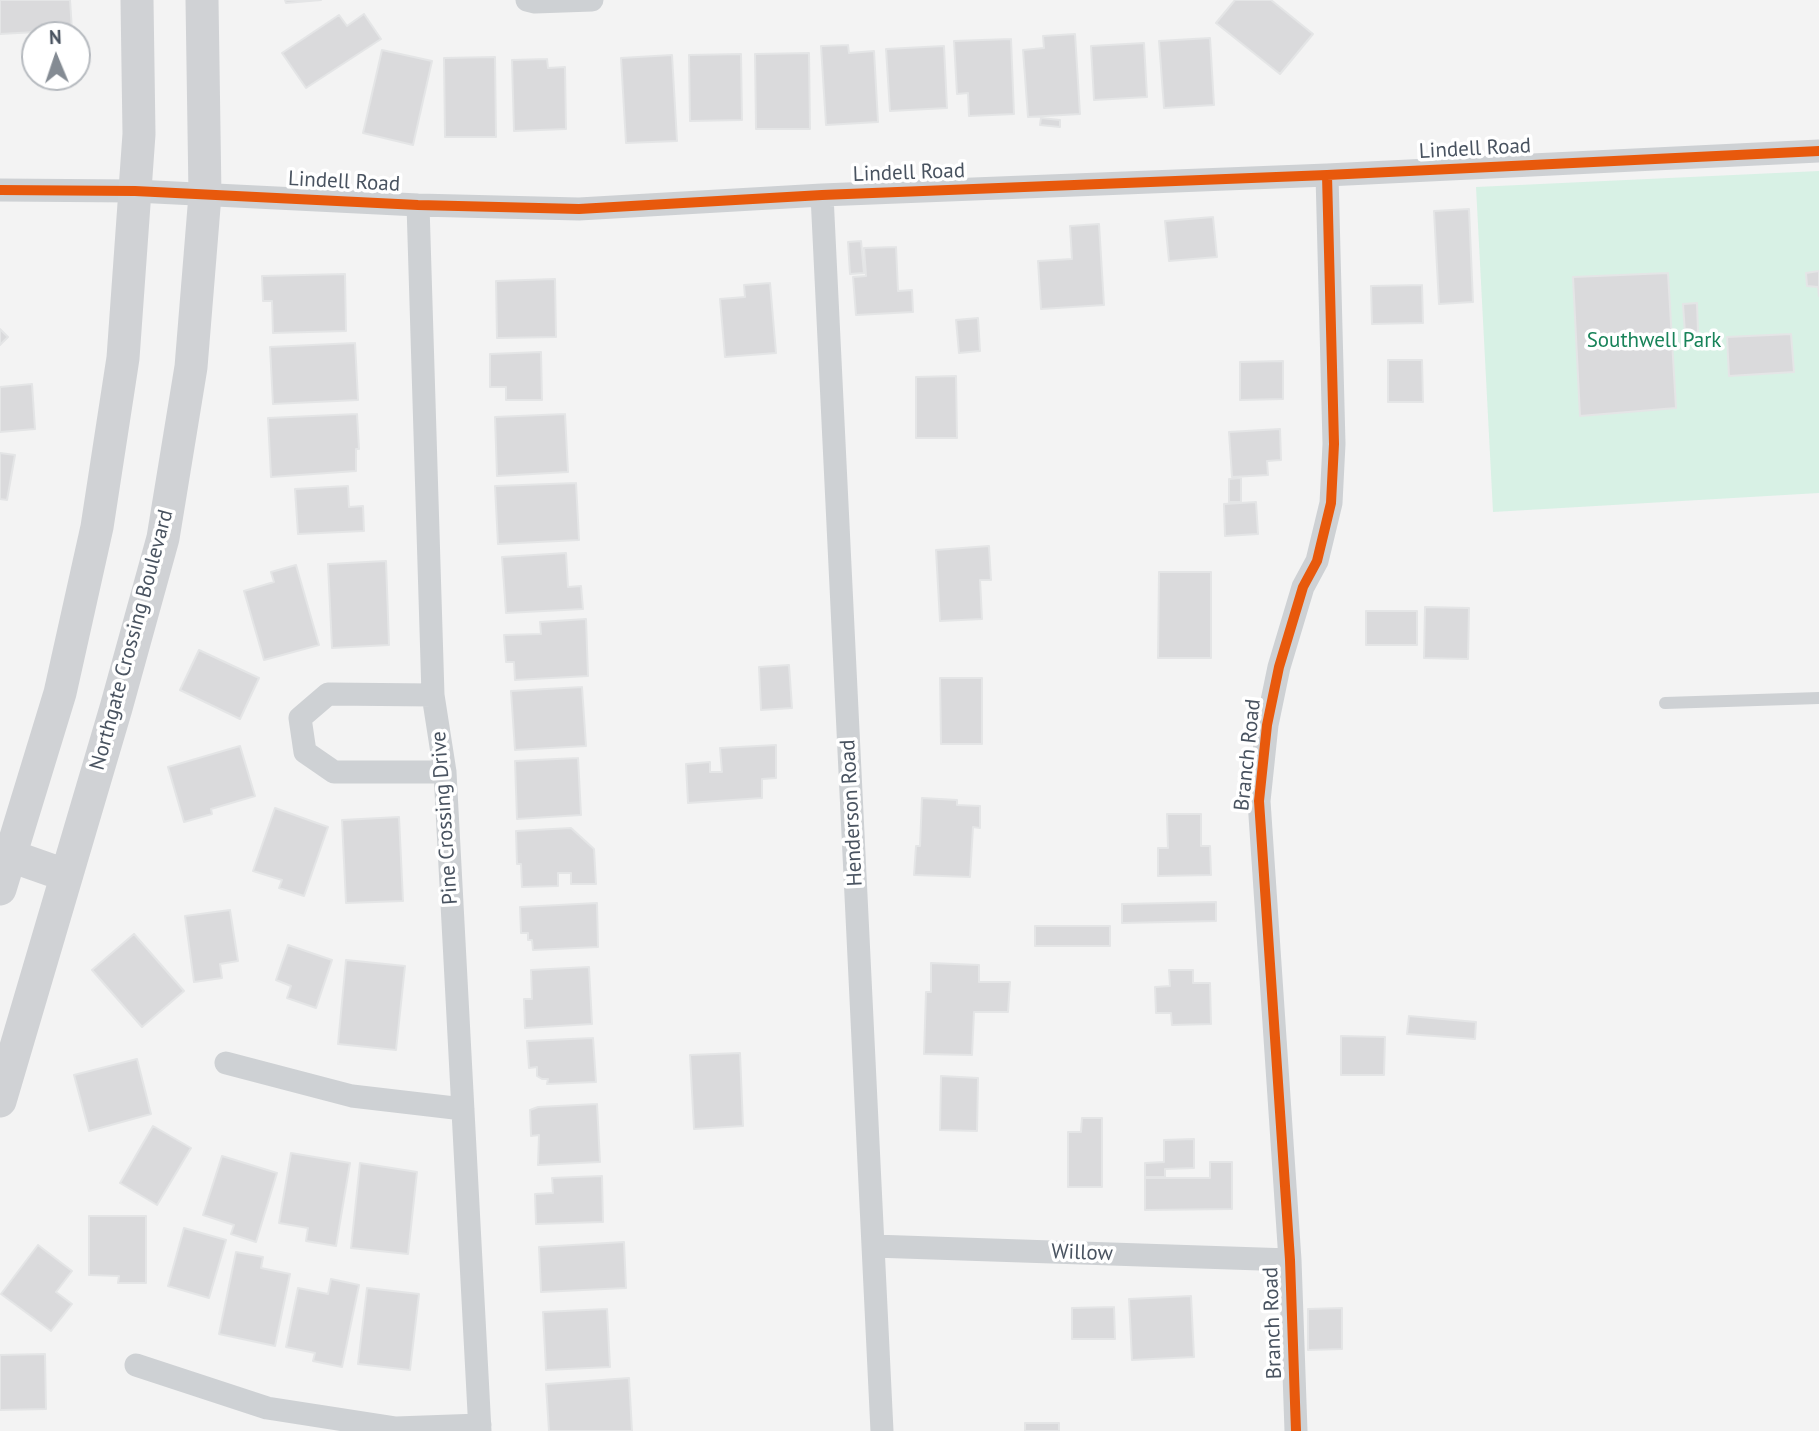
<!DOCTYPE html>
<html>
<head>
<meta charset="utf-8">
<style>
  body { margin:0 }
  #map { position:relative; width:1819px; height:1431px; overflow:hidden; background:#f3f3f3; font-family:"PT Sans",sans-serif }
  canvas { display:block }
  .north { position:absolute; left:21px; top:21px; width:70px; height:70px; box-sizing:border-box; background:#fff; border:2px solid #b6babf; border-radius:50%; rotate:358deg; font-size:19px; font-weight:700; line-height:28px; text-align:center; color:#495360 }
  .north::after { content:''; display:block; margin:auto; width:24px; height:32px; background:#848b93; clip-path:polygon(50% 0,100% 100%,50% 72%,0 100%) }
</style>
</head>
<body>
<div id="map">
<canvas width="1819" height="1431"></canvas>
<div class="north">N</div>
</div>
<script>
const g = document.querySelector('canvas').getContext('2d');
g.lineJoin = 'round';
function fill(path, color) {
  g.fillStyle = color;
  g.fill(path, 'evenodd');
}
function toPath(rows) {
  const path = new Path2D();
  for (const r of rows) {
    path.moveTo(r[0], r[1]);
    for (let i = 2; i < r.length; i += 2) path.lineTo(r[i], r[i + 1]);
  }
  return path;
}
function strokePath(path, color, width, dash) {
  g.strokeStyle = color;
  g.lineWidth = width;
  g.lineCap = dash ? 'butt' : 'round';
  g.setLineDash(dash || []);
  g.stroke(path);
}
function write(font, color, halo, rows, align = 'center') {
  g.font = font + ' "PT Sans",sans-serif';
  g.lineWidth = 7;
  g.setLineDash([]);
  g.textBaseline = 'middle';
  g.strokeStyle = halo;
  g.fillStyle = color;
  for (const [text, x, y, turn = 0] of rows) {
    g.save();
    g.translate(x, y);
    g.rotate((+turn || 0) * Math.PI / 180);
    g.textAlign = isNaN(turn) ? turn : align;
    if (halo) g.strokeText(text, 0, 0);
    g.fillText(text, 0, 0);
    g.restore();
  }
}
fill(toPath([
  [1819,171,1819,493,1493,512,1476,187]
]), '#d8f1e5');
const building = toPath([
  [0,0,70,0,72,30,0,34,0,0],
  [285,0,321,0,286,3,285,0],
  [1235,0,1271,0,1313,34,1280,74,1216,23,1235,0],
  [364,14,381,39,306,88,282,53,339,15,347,26,364,14],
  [1075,34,1080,114,1028,117,1023,50,1044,48,1043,36,1075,34],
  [1210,38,1214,105,1164,108,1159,41,1210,38],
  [1011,39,1014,114,969,116,968,93,957,94,954,41,1011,39],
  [1144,43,1147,97,1094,100,1091,46,1144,43],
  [848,45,849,53,874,51,878,122,826,125,821,46,848,45],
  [944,46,947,108,890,111,886,49,944,46],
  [382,50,432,61,413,145,363,133,382,50],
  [809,53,810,129,756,129,755,54,809,53],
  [741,54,742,120,690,121,689,55,741,54],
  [672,55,677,141,626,143,621,58,672,55],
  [495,57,496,137,445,137,444,58,495,57],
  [547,59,548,68,565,67,566,129,514,131,512,60,547,59],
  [1041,118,1060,120,1060,127,1040,125,1041,118],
  [1469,209,1473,302,1439,304,1434,211,1469,209],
  [1213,217,1217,257,1169,261,1165,221,1213,217],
  [1099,224,1104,305,1041,309,1038,261,1072,259,1070,226,1099,224],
  [861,241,864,273,850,274,848,242,861,241],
  [896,247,898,291,912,290,913,312,856,315,853,277,866,276,864,248,896,247],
  [1819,271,1819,296,1818,287,1807,286,1806,273,1819,271],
  [1668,273,1676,408,1580,416,1573,277,1668,273],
  [345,274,346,331,273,333,272,301,263,301,262,276,345,274],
  [555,279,556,337,497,338,496,281,555,279],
  [770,283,776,353,725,357,720,299,745,297,744,285,770,283],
  [1422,285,1423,323,1372,324,1371,286,1422,285],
  [1697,303,1698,332,1685,333,1683,304,1697,303],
  [978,318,980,351,959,353,956,320,978,318],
  [0,329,8,337,0,345,0,329],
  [1791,334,1794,372,1729,376,1727,337,1791,334],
  [355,343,358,400,273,404,270,347,355,343],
  [541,352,542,400,506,400,506,387,490,387,490,354,541,352],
  [1388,360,1422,360,1423,402,1388,402,1388,360],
  [1283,361,1283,399,1240,400,1240,362,1283,361],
  [956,376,957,438,916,438,916,377,956,376],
  [32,384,35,429,0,432,0,387,32,384],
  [357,414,359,449,356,449,356,471,271,477,268,418,357,414],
  [565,414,568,472,497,476,495,417,565,414],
  [1280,429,1281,460,1267,461,1268,475,1232,477,1229,432,1280,429],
  [0,453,15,455,7,500,0,499,0,453],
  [1241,478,1241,502,1229,502,1229,479,1241,478],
  [576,483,579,540,498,544,495,486,576,483],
  [348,486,349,507,363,506,364,531,298,534,295,489,348,486],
  [1256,502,1258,534,1225,536,1224,504,1256,502],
  [989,546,991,580,980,580,982,619,940,621,936,550,989,546],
  [566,553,568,587,581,586,583,609,506,613,502,557,566,553],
  [386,561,389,645,332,648,328,564,386,561],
  [296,565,319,645,264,660,244,591,274,582,271,572,296,565],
  [1159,572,1211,572,1211,658,1158,658,1159,572],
  [1425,607,1469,608,1468,659,1424,658,1425,607],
  [1366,611,1417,611,1417,645,1366,645,1366,611],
  [586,619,588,676,515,680,514,662,506,662,504,635,541,634,540,622,586,619],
  [199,650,259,678,240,719,180,690,199,650],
  [789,665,792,708,761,710,759,667,789,665],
  [940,678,982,678,982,744,941,744,940,678],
  [582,687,586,746,515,750,511,691,582,687],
  [776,745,776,778,762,779,762,798,688,803,686,764,710,762,710,772,722,772,720,748,776,745],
  [240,746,255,796,211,809,212,814,184,822,168,767,240,746],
  [578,758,581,815,517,819,515,761,578,758],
  [922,798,957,800,957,805,980,806,980,828,973,827,970,877,914,875,916,846,920,846,922,798],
  [275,808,328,827,304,896,279,888,282,880,253,871,275,808],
  [1167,814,1201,814,1201,846,1210,846,1211,875,1158,876,1158,848,1168,848,1167,814],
  [399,817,403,901,346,903,342,820,399,817],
  [571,828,594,849,596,884,571,884,571,873,558,873,558,886,522,887,521,864,517,864,516,831,571,828],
  [1216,902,1216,921,1122,923,1122,904,1216,902],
  [597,903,598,947,533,950,532,940,528,940,528,933,521,933,520,907,597,903],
  [230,910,238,961,220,964,222,978,194,982,185,916,230,910],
  [1035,926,1110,926,1110,946,1035,946,1035,926],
  [134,934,184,991,142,1027,92,970,134,934],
  [288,945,332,960,316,1008,287,998,291,986,276,980,288,945],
  [346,960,405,966,396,1050,338,1044,346,960],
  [931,963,979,965,979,982,1010,982,1008,1012,974,1012,972,1055,924,1054,926,992,931,992,931,963],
  [589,967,592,1024,525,1028,524,999,532,999,531,970,589,967],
  [1169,970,1193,970,1193,983,1210,983,1211,1024,1172,1025,1171,1013,1156,1013,1155,987,1170,986,1169,970],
  [1409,1016,1476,1022,1475,1039,1407,1034,1409,1016],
  [1341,1036,1385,1037,1384,1075,1341,1075,1341,1036],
  [593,1038,596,1082,547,1084,548,1079,542,1079,537,1076,537,1067,529,1068,527,1041,593,1038],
  [740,1053,743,1126,694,1129,690,1055,740,1053],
  [137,1059,151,1114,89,1131,74,1075,137,1059],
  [941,1076,978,1078,977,1131,940,1130,941,1076],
  [597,1104,600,1162,538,1165,539,1135,531,1136,530,1110,538,1107,597,1104],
  [1082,1118,1102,1118,1102,1187,1068,1187,1068,1132,1081,1132,1082,1118],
  [153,1126,191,1148,157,1205,120,1183,153,1126],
  [1194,1139,1194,1168,1165,1169,1165,1177,1145,1177,1145,1163,1164,1162,1164,1140,1194,1139],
  [291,1153,350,1163,336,1246,306,1241,308,1228,279,1223,291,1153],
  [222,1156,277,1173,256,1242,231,1234,234,1225,203,1215,222,1156],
  [1210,1162,1232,1162,1232,1209,1145,1210,1145,1178,1210,1178,1210,1162],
  [360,1163,417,1172,408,1254,351,1248,360,1163],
  [602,1176,603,1222,536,1224,535,1194,553,1193,552,1178,602,1176],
  [89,1216,146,1216,146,1283,118,1283,119,1276,89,1275,89,1216],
  [184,1228,226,1240,209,1298,168,1286,184,1228],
  [624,1242,626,1288,541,1292,539,1247,624,1242],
  [38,1245,72,1271,56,1292,72,1304,51,1331,1,1294,38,1245],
  [236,1252,263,1257,261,1268,290,1274,275,1346,219,1334,236,1252],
  [331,1279,359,1285,342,1367,313,1361,315,1353,286,1347,298,1288,328,1294,331,1279],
  [367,1288,419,1294,410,1370,358,1364,367,1288],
  [1191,1296,1194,1357,1132,1360,1129,1299,1191,1296],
  [1114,1307,1115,1339,1072,1339,1072,1308,1114,1307],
  [1342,1308,1342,1349,1308,1350,1308,1309,1342,1308],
  [607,1309,610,1367,546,1370,543,1312,607,1309],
  [45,1354,46,1409,0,1410,0,1355,45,1354],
  [629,1378,632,1431,549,1431,546,1384,629,1378],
  [1025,1423,1059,1423,1059,1431,1025,1431,1025,1423]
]);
fill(building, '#dadadc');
strokePath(building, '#e4e5e6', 2);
strokePath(toPath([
  [1665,703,1819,698]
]), '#ced1d4', 12);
strokePath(toPath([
  [527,0,535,2,592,0],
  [0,190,135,191,418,205,579,209,822,195,1327,175,1819,151],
  [822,195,882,1431],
  [418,205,433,695,445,772,480,1431],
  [433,695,328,694,300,718,305,752,334,772,445,772],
  [226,1063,352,1096,463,1109],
  [873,1246,1290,1260],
  [136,1365,267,1408,396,1428,480,1425],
  [1296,1431,1290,1260,1259,801,1267,725,1279,667,1303,587,1317,561,1331,503,1334,444,1327,175]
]), '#ced1d4', 23);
strokePath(toPath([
  [11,856,65,875],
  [0,889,60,693,97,527,123,358,139,134,137,0],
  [0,1101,116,708,163,538,191,367,205,195,202,0]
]), '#d0d2d5', 33);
strokePath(toPath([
  [0,190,135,191,418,205,579,209,822,195,1327,175,1819,151],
  [1296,1431,1290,1260,1259,801,1267,725,1279,667,1303,587,1317,561,1331,503,1334,444,1327,175]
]), '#e8590c', 10);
write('21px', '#495360', '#fff', [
  ["Lindell Road",1475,149,-3],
  ["Lindell Road",909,173,-2],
  ["Lindell Road",344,182,3],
  ["Northgate Crossing Boulevard",132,640,-75],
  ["Branch Road",1248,755,-84],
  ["Henderson Road",852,813,-93],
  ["Pine Crossing Drive",445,818,-94],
  ["Willow",1082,1253,2],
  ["Branch Road",1273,1323,-92]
]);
write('21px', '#188359', '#fff', [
  ["Southwell Park",1654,341]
]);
</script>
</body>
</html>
